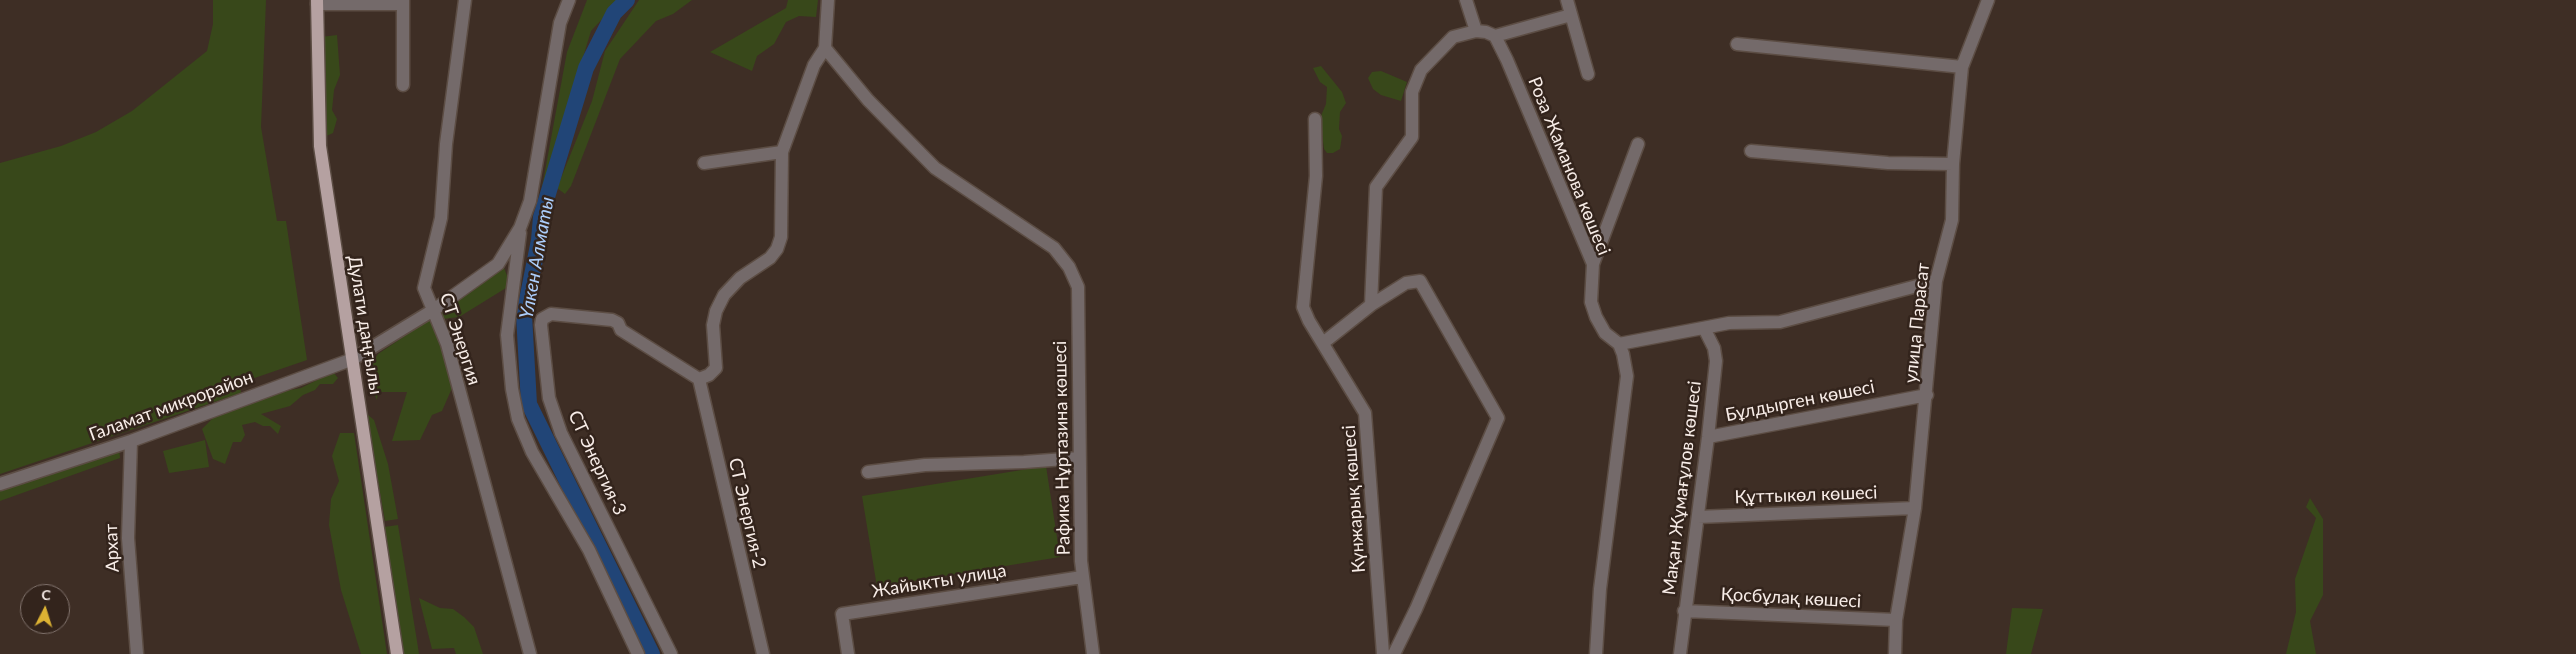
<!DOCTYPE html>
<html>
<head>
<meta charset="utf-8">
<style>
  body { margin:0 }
  #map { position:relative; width:2576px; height:654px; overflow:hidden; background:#3e2e25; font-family:Lato,sans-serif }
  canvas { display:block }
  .north { position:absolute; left:20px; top:584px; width:50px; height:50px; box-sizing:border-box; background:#33241c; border:1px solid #82746e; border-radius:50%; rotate:5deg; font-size:14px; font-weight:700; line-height:20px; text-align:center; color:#f8ede8 }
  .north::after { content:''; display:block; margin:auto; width:18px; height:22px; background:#dcb233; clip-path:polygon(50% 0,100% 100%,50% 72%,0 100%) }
</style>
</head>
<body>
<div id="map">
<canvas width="2576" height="654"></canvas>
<div class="north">С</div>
</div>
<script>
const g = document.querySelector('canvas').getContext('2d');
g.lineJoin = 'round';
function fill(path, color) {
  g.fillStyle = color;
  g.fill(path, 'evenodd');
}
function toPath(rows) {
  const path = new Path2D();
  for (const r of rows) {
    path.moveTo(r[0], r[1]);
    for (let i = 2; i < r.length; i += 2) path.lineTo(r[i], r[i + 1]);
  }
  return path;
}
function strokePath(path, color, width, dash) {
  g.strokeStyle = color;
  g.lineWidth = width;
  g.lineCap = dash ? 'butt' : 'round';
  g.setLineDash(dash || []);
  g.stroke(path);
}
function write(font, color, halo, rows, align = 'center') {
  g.font = font + ' Lato,sans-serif';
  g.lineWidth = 5;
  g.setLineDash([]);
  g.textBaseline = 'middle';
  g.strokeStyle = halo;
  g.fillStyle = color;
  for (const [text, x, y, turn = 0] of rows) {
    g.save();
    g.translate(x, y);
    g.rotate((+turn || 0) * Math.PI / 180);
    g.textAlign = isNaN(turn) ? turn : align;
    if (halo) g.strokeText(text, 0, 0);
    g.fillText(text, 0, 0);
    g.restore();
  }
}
fill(toPath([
  [213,0,266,0,261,127,277,221,286,221,307,360,240,383,241,393,0,474,0,163,61,146,96,132,132,111,207,51,213,24],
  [587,0,620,0,591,31,540,198,567,52],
  [639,0,692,0,673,14,656,21,620,59,571,186,565,194,557,188,592,101,605,51],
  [788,0,818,0,816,17,799,16,786,22,774,44,757,56,752,71,710,52,786,8],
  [337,35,340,75,334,90,332,110,337,119,333,133,324,137,321,37],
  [1321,66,1342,92,1346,103,1340,112,1339,129,1342,136,1340,149,1333,153,1327,153,1324,149,1320,118,1326,104,1327,87,1320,82,1313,68],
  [1381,71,1407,82,1401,101,1381,95,1373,89,1368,78,1372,72],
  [503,265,509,281,506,288,459,317,443,319,439,310],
  [433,317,452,388,442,411,432,415,420,440,392,441,407,392,378,392,377,400,368,381,371,365,378,354],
  [333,372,338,378,333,384,320,384,315,390,303,395,290,406,261,414,281,426,278,434,270,426,263,426,255,422,242,425,245,435,241,442,233,442,225,464,213,459,202,429,215,416,270,394,301,388],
  [366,413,374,420,388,464,398,519,385,521],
  [340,433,354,433,387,654,361,654,341,590,329,525,331,499,339,481,332,456],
  [205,440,209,467,169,473,163,451],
  [119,448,120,458,0,501,0,488],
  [1046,466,1060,557,877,587,862,496],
  [2310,498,2323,519,2323,595,2310,621,2316,654,2286,654,2296,612,2295,579,2316,518,2306,507],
  [398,525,417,641,419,654,404,654,384,527],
  [419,598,440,608,453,609,464,617,474,627,483,654,456,654,454,648,432,649],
  [2012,608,2043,609,2031,654,2006,654]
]), '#38481a');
strokePath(toPath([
  [627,0,614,13,586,68,541,217,539,240,524,315,529,404,652,654]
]), '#214577', 16);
const minor = toPath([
  [403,0,403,85],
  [465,0,446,144,441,218,424,288,447,344,530,654],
  [828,0,825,48,868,100,935,168,1054,248,1069,267,1078,287,1081,561,1093,654],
  [1466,0,1476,31],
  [1567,0,1588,74],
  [317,4,402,4],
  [1495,36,1571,15],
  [1737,44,1962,67],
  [1315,119,1316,176,1303,307,1309,321,1365,413,1383,654],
  [1751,151,1888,163,1953,164],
  [704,163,782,152],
  [520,233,507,335,512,389,518,419,532,452,589,550,638,654],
  [1593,264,1638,144],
  [1371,305,1376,187,1412,137,1412,92,1421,70,1453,37,1476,31,1486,32,1495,36,1507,60,1593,264,1591,302,1596,317,1605,333,1619,344,1623,354,1627,376,1600,589,1596,654],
  [1323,343,1371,305,1406,283,1420,281,1498,418,1416,609,1394,654],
  [1619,344,1729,323,1780,322,1936,281],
  [699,379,763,654],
  [1708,437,1927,395],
  [131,441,128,538,137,654],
  [868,472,925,465,1024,462,1079,458],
  [0,484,131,441,353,359,435,309,498,264,520,228,530,201,560,23,569,0],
  [1698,517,1915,508],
  [1684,611,1896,620],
  [671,654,561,433,549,398,541,325,542,319,551,314,612,320,618,323,621,330,699,379,709,375,716,368,713,325,716,311,724,295,740,278,770,258,777,249,781,237,782,152,814,65,825,48],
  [848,654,842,614,1082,577],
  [1680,654,1708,437,1716,361,1714,348,1704,328],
  [1895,654,1896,620,1915,508,1936,281,1952,220,1953,164,1962,67,1988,0]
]);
const major = toPath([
  [317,0,320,146,397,654]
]);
strokePath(minor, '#5c4d44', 15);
strokePath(major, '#5c4d44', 15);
strokePath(minor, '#746a6a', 12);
strokePath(major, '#b5a1a1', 12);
write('18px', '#f8ede8', '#33241c', [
  ["Роза Жаманова көшесі",1569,166,68],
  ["улица Парасат",1917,323,-84],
  ["Дулати даңғылы",365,325,81],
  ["СТ Энергия",460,339,72],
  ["Бұлдырген көшесі",1800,401,-11],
  ["Галамат микрорайон",171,406,-20],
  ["Рафика Нұртазина көшесі",1062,448,-91],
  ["СТ Энергия-3",597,463,65],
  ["Мақан Жұмағұлов көшесі",1682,488,-83],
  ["Құттыкөл көшесі",1806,495,-2],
  ["Күнжарық көшесі",1354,499,-94],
  ["СТ Энергия-2",747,513,77],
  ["Архат",112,548,-92],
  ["Жайыкты улица",939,581,-9],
  ["Қосбұлақ көшесі",1791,598,3]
]);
write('italic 19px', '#accefc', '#33241c', [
  ["Үлкен Алматы",537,258,-80]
]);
</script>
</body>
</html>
